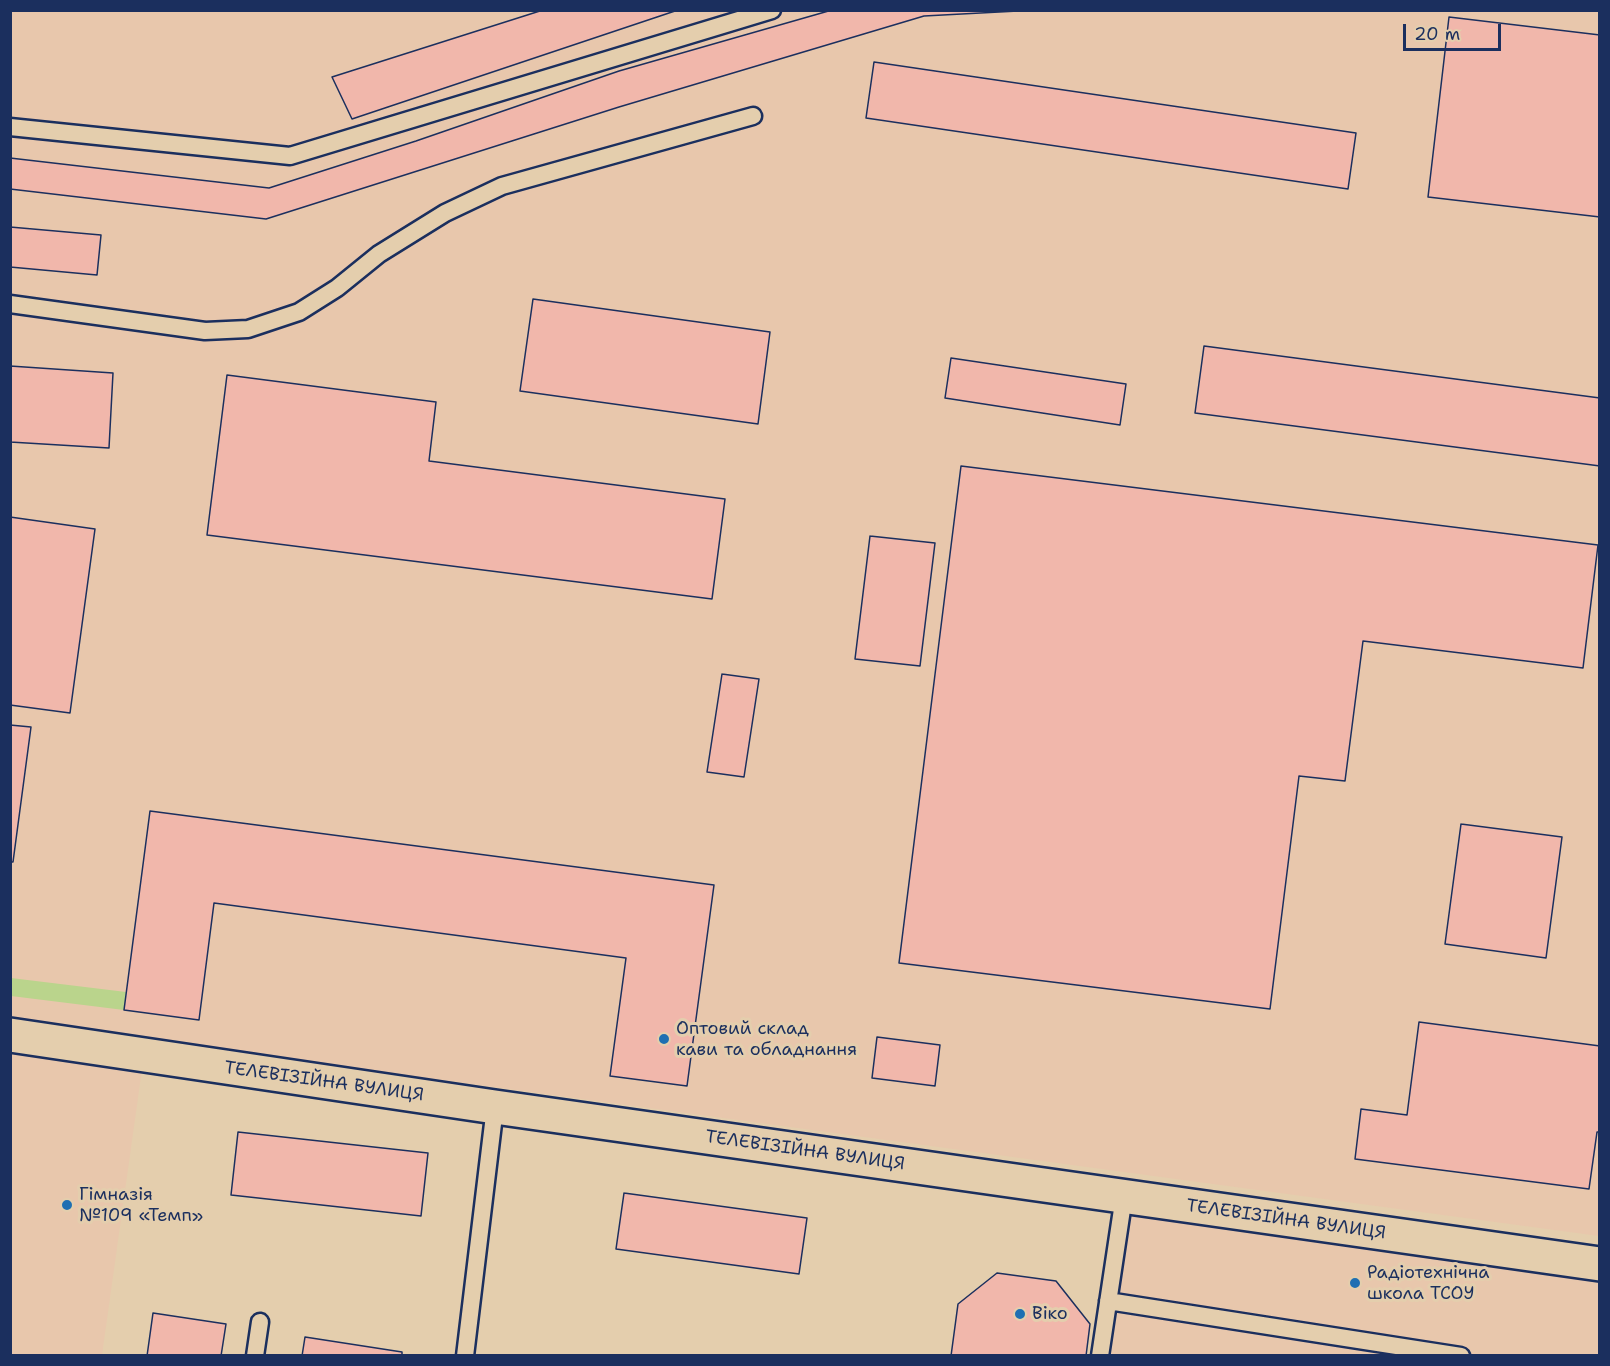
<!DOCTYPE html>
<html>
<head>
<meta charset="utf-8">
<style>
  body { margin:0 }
  #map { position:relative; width:1610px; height:1366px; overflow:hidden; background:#e4cead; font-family:"Shantell Sans",sans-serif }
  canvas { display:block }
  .frame { position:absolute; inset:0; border:12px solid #1b2f5e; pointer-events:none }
  .scale { position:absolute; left:1403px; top:24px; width:98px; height:27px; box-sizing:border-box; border:3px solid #1b2f5e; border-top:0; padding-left:8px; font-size:18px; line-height:21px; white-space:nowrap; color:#1b2f5e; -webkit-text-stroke:4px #e4cead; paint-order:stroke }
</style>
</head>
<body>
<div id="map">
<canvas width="1610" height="1366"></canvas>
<div class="frame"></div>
<div class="scale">20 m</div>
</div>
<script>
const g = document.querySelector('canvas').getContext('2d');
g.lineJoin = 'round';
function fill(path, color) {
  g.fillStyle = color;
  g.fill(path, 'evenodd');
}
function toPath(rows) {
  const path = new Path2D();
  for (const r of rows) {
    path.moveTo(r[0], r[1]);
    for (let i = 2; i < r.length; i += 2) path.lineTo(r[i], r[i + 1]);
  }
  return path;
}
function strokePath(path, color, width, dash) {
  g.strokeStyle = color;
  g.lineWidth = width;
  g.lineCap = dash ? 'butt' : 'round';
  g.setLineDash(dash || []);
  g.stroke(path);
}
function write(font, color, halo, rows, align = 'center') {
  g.font = font + ' "Shantell Sans",sans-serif';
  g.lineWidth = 6;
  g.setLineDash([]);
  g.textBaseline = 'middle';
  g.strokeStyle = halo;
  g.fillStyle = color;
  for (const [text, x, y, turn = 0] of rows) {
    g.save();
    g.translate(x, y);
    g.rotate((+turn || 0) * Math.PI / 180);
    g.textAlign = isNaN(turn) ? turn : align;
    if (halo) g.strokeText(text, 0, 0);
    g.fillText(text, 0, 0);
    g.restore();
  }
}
fill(toPath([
  [10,11,1599,11,1599,1236,11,1022],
  [11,1035,144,1055,102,1355,11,1356],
  [1124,1196,1599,1264,1599,1355,1100,1356]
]), '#e8c7ac');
fill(toPath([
  [11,978,126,992,124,1010,11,996]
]), '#bad48c');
const building = toPath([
  [543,10,678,10,352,119,332,77,543,10],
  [832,10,1037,10,924,16,619,107,266,219,10,189,10,158,269,188,416,141,619,71,832,10],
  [1449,17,1600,35,1600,217,1428,197,1449,17],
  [874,62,1356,133,1348,189,866,118,874,62],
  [10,227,101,235,97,275,10,267,10,227],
  [533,299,770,332,758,424,520,391,533,299],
  [1204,346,1600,398,1600,466,1195,413,1204,346],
  [951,358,1126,384,1120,425,945,398,951,358],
  [10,366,113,373,109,448,10,442,10,366],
  [227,375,436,402,429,461,725,499,712,599,207,535,227,375],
  [961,466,1598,545,1583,668,1363,641,1345,781,1299,776,1270,1009,899,963,961,466],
  [10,517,95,529,70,713,10,705,10,517],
  [870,536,935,543,920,666,855,659,870,536],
  [722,674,759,679,744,777,707,772,722,674],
  [10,725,31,727,13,862,10,862,10,725],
  [150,811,714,885,687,1086,610,1076,626,958,214,903,199,1020,124,1010,150,811],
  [1461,824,1562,837,1546,958,1445,944,1461,824],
  [1419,1022,1600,1046,1600,1132,1597,1132,1589,1189,1355,1159,1361,1109,1407,1115,1419,1022],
  [877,1037,940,1045,935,1086,872,1078,877,1037],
  [238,1132,428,1153,421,1216,231,1195,238,1132],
  [624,1193,807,1218,799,1274,616,1249,624,1193],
  [997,1273,1056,1281,1090,1324,1086,1356,951,1356,958,1304,997,1273],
  [153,1313,226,1324,221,1356,147,1356,153,1313],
  [305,1337,402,1352,402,1356,302,1356,305,1337]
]);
fill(building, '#f1b7ab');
strokePath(building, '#1b2f5e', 1.5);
const lane = toPath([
  [10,127,290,156,772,10],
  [10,304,205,331,248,329,299,312,337,288,379,254,445,213,502,186,753,116],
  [1108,1301,1461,1356],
  [255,1356,260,1322],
  [465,1356,495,1107],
  [1100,1356,1124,1196]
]);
const secondary = toPath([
  [10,1035,495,1107,1600,1264]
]);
strokePath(lane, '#1b2f5e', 21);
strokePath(secondary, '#1b2f5e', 38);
strokePath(lane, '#e4cead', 16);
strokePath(secondary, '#e4cead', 33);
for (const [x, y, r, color] of [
  [664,1039,6,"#1f6fb2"],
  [67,1205,6,"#1f6fb2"],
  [1355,1283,6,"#1f6fb2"],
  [1020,1314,6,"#1f6fb2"]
]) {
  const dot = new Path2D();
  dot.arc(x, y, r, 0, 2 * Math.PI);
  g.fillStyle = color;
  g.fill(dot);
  strokePath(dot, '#e4cead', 2);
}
write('18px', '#1b2f5e', '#e4cead', [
  ["Оптовий склад",676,1029],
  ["кави та обладнання",676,1050],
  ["Гімназія",79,1195],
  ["№109 «Темп»",79,1216],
  ["Радіотехнічна",1367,1273],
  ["школа ТСОУ",1367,1294],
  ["Віко",1032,1314]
], 'left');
write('18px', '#1b2f5e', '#e4cead', [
  ["ТЕЛЕВІЗІЙНА ВУЛИЦЯ",324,1082,8],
  ["ТЕЛЕВІЗІЙНА ВУЛИЦЯ",805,1151,8],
  ["ТЕЛЕВІЗІЙНА ВУЛИЦЯ",1286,1220,8]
]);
</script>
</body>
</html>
